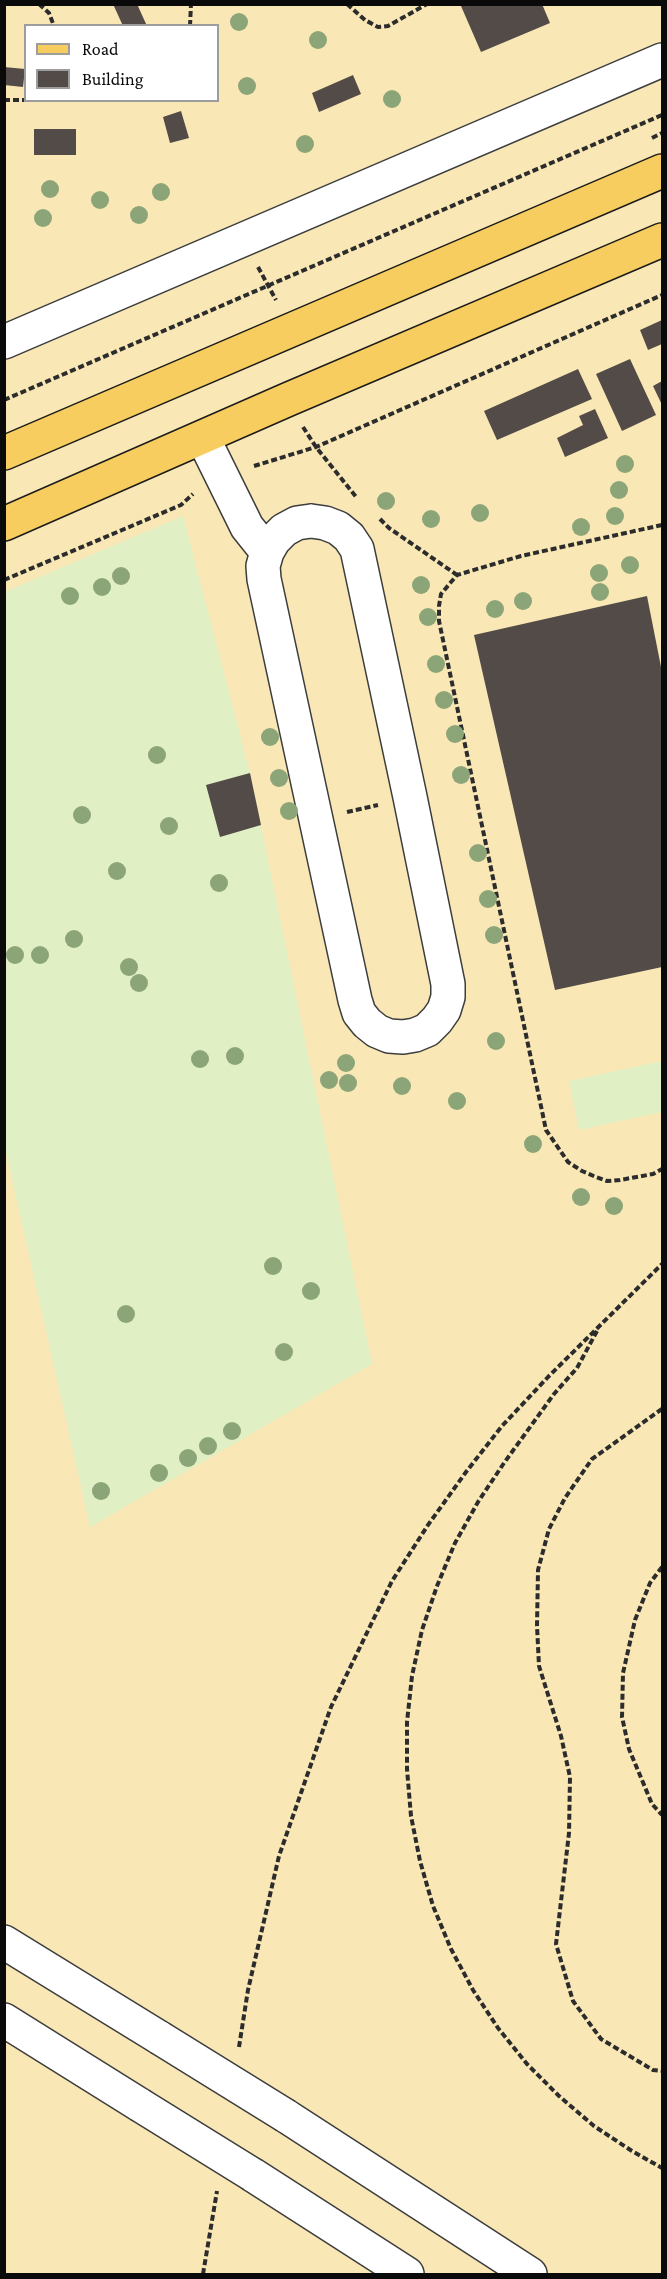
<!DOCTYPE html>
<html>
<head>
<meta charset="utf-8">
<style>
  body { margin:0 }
  #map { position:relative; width:667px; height:2279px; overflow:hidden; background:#fff9e7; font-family:"Crimson Pro",serif }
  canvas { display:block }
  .frame { position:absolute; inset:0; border:6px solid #0a0a0a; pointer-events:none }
  .legend { position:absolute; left:24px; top:24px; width:195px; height:78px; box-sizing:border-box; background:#fff; border:2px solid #9d9d9d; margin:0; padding:8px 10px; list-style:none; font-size:18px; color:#0a0a0a }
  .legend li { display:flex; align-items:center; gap:12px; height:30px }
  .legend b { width:30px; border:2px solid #9d9d9d }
</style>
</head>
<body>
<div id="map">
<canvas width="667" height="2279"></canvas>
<div class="frame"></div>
<ul class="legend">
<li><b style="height:8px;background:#f7cd5f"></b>Road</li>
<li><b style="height:16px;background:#524b47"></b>Building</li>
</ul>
</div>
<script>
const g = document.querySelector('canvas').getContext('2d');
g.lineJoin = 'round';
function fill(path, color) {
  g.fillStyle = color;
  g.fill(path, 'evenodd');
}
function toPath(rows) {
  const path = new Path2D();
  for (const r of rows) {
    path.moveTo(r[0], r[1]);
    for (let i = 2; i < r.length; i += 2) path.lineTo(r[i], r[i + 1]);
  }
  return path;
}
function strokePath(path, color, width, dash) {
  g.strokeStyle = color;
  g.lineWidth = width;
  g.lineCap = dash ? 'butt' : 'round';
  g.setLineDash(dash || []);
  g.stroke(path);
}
fill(toPath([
  [5,5,662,5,662,2274,5,2274],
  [26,26,218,26,218,100,26,100]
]), '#f9e8b5');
fill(toPath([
  [183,516,250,773,372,1364,90,1527,5,1148,4,592],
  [662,1061,662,1112,579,1130,569,1081]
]), '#e1efc4');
fill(toPath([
  [113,4,137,4,147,26,123,26],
  [464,4,542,4,550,23,481,52,461,6],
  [4,67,25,69,23,87,4,85],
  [353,75,361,94,319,112,312,93],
  [181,111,189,138,170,143,163,117],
  [34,129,76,129,76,155,34,155],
  [662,320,662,344,648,350,640,330],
  [630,359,656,415,622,431,596,374],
  [578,369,592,399,497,440,484,411],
  [662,381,662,405,653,386],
  [595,409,608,438,565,457,557,438,583,425,579,416],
  [647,596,662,672,662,967,555,990,474,635],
  [250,773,261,825,220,837,206,785]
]), '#524b47');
const minor = toPath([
  [4,342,662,60],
  [203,438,247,527,267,552],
  [311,521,325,523,338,528,349,537,357,549,410,797,448,984,448,997,444,1010,437,1020,427,1030,415,1035,403,1037,389,1036,377,1031,367,1023,359,1013,355,1000,264,579,263,566,267,552,274,540,284,530,297,523,311,521],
  [4,1942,160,2038],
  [4,2020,140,2105],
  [286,2116,530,2274],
  [253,2175,407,2274]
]);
const major = toPath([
  [4,453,662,171],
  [4,524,289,399,662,240]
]);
strokePath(minor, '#3d3d3d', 36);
strokePath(major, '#1b1b1b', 36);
strokePath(toPath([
  [39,4,49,13,54,26],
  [347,4,365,20,378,27,388,26,427,4],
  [190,26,191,4],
  [4,100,30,100],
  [71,100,103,100],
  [652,138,662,133],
  [258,267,276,300],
  [4,400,662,115],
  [303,427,316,447,357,498],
  [254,466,316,447,662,295],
  [380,519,389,528,457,575],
  [662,525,521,556,457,575,441,594,439,606,439,621,546,1130,568,1162,582,1171,596,1177,607,1181,620,1180,653,1174,662,1169],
  [4,580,181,505,193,494],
  [347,812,378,805],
  [597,1331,577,1368,554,1394,504,1463,478,1502,455,1543,437,1586,422,1630,412,1676,407,1722,407,1769,411,1816,420,1861,433,1906,451,1949,473,1990,498,2028,527,2064,559,2096,594,2126,632,2151,662,2168],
  [662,1409,592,1459,565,1498,549,1529,538,1570,537,1626,539,1666,561,1736,570,1777,569,1833,556,1944,573,2001,601,2039,653,2070,662,2071],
  [662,1567,650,1583,635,1620,623,1673,622,1717,629,1749,652,1804,662,1815],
  [239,2047,248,1990,279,1856,331,1707,392,1581,428,1525,466,1472,502,1426,548,1377,662,1264],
  [203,2274,217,2191]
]), '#2c2c2c', 4, [6, 3]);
strokePath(minor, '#fff', 33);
strokePath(major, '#f7cd5f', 33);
const minorBridge = toPath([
  [160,2038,286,2116],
  [140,2105,253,2175]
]);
strokePath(minorBridge, '#3d3d3d', 36, []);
strokePath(minorBridge, '#fff', 33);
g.fillStyle = '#8ca578';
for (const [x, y] of [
  [239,22],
  [318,40],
  [247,86],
  [392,99],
  [305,144],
  [50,189],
  [161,192],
  [100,200],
  [139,215],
  [43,218],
  [625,464],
  [619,490],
  [386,501],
  [480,513],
  [615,516],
  [431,519],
  [581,527],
  [630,565],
  [599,573],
  [121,576],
  [421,585],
  [102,587],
  [600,592],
  [70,596],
  [523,601],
  [495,609],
  [428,617],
  [436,664],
  [444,700],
  [455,734],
  [270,737],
  [157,755],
  [461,775],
  [279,778],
  [289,811],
  [82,815],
  [169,826],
  [478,853],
  [117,871],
  [219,883],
  [488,899],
  [494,935],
  [74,939],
  [15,955],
  [40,955],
  [129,967],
  [139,983],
  [496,1041],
  [235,1056],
  [200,1059],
  [346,1063],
  [329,1080],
  [348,1083],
  [402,1086],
  [457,1101],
  [533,1144],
  [581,1197],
  [614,1206],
  [273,1266],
  [311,1291],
  [126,1314],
  [284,1352],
  [232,1431],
  [208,1446],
  [188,1458],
  [159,1473],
  [101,1491]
]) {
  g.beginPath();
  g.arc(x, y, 9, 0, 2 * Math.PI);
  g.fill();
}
</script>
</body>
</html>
